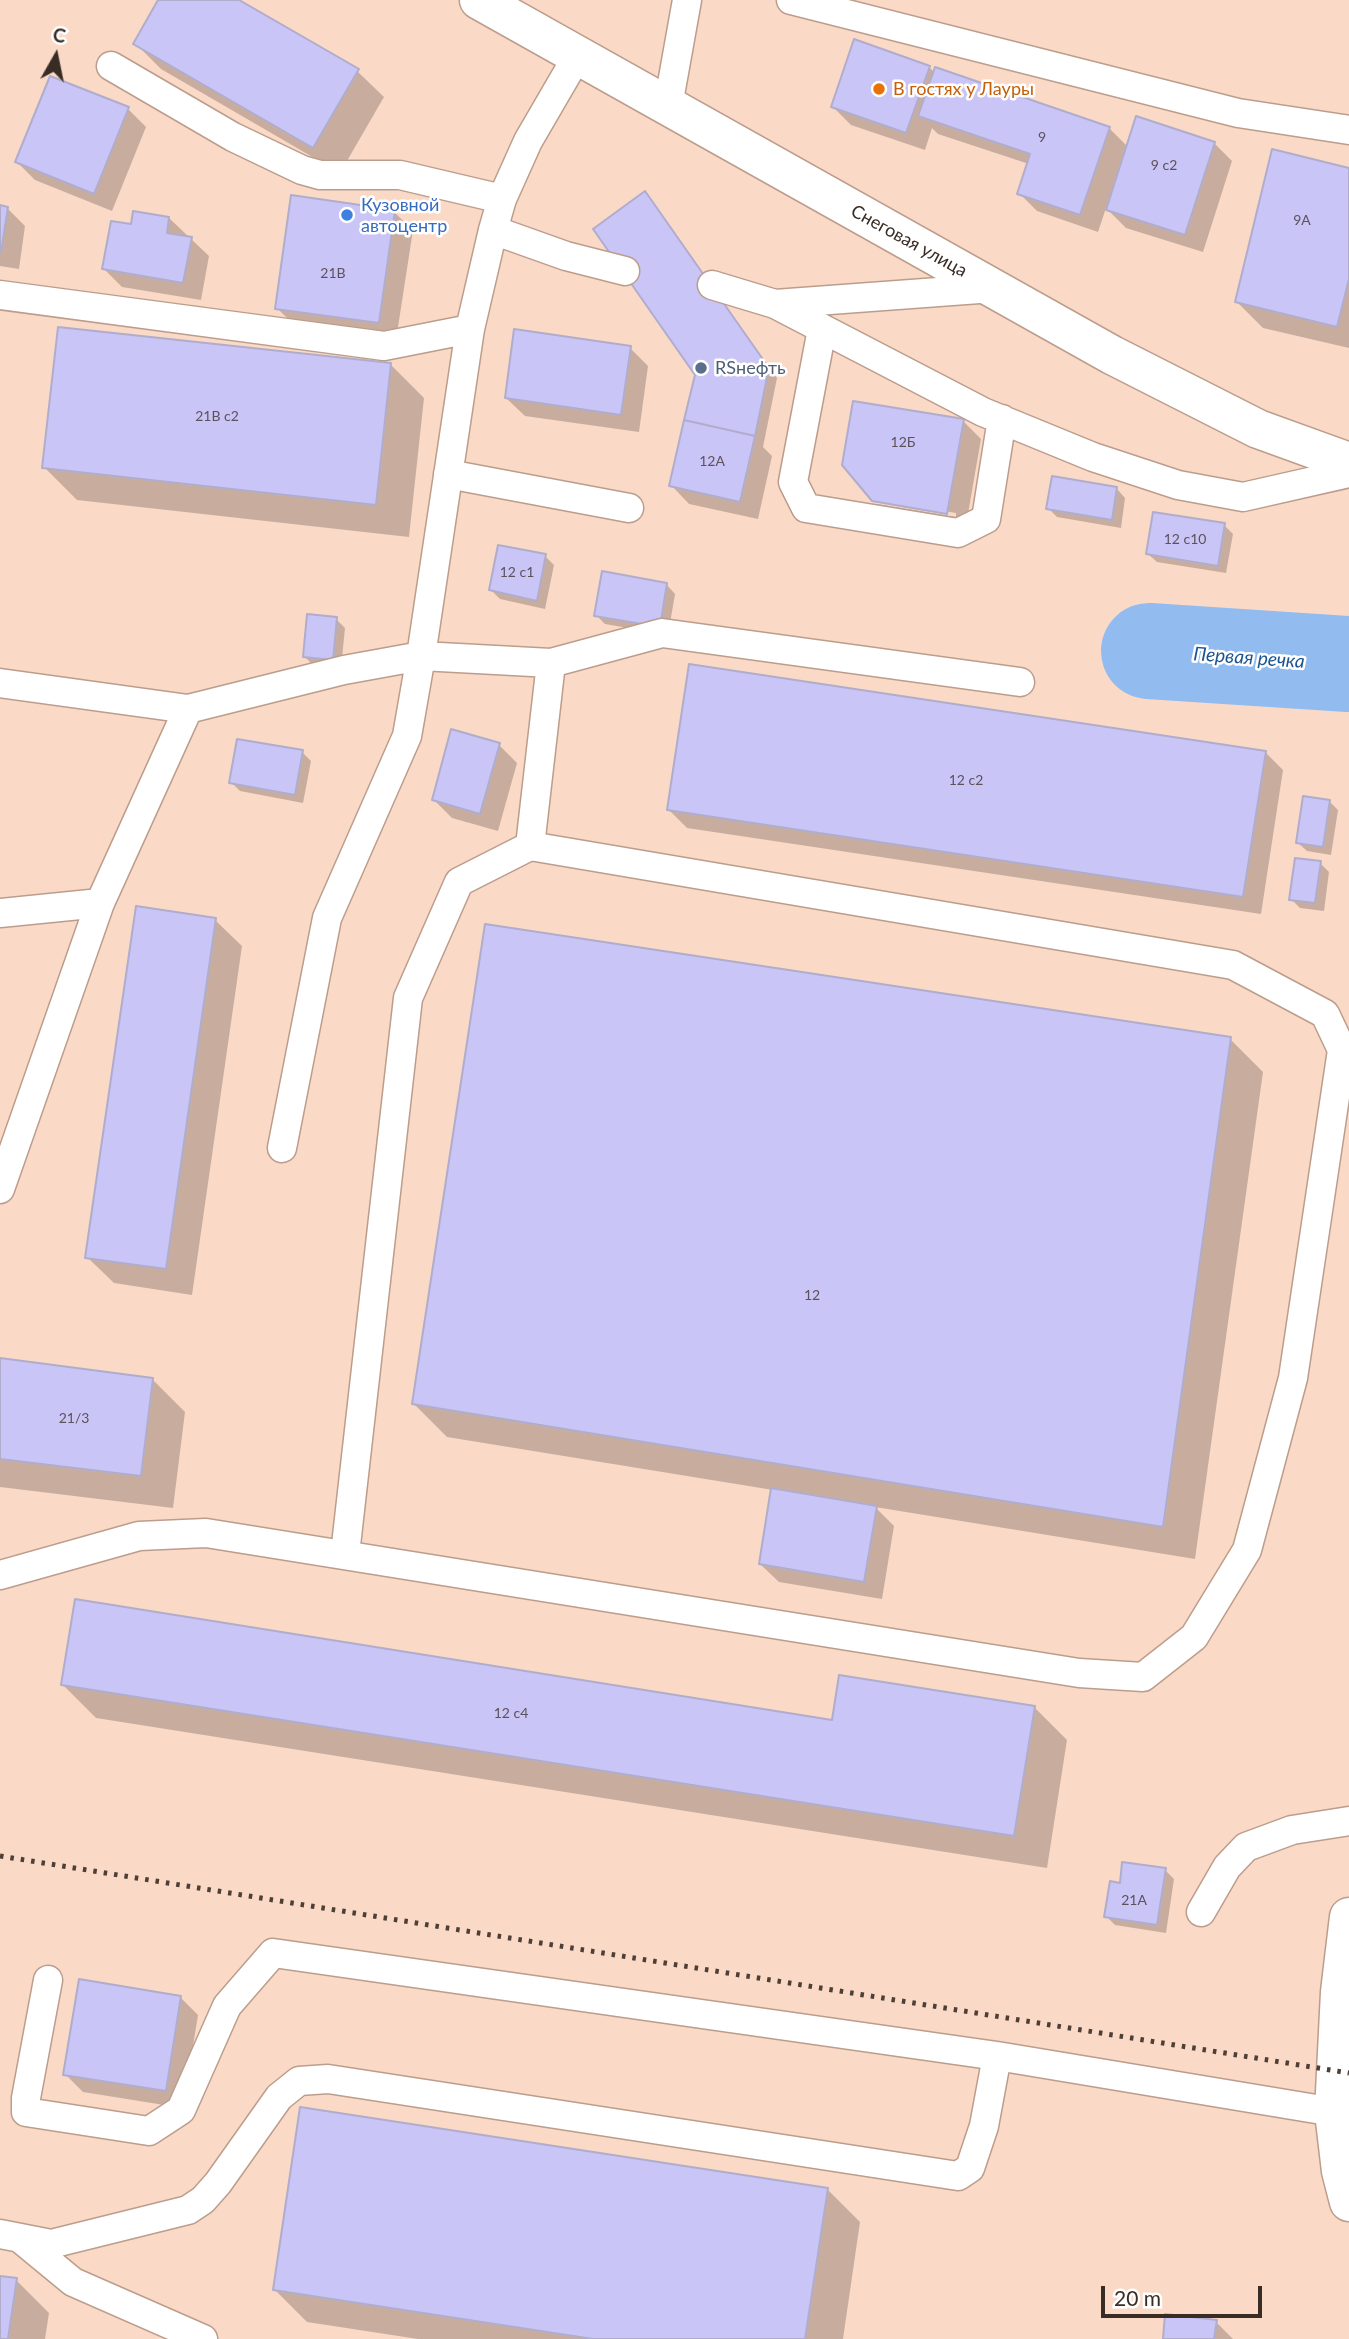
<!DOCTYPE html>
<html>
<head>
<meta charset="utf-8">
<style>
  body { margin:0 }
  #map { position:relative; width:1349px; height:2339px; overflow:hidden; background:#fad9c7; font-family:Lato,sans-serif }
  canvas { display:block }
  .north { position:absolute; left:21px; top:21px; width:70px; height:70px; -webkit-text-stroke:5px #fff; paint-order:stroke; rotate:9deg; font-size:19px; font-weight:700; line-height:28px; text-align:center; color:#392c25 }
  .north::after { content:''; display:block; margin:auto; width:24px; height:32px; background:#392c25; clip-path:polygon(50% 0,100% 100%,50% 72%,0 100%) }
  .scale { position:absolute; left:1101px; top:2286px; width:161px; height:32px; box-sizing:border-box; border:4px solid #392c25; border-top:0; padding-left:9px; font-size:21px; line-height:24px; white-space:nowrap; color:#392c25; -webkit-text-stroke:5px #fff; paint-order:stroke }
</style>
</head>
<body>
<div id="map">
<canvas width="1349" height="2339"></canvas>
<div class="north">С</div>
<div class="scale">20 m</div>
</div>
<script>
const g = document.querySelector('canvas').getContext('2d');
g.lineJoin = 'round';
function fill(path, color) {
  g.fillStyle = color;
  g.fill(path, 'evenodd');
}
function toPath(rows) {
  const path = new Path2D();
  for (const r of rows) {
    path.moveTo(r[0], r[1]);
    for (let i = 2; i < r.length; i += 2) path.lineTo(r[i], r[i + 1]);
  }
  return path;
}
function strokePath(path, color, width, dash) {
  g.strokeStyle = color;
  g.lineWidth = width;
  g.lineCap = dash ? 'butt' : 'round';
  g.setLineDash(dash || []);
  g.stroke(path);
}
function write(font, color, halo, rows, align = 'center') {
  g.font = font + ' Lato,sans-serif';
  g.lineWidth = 5;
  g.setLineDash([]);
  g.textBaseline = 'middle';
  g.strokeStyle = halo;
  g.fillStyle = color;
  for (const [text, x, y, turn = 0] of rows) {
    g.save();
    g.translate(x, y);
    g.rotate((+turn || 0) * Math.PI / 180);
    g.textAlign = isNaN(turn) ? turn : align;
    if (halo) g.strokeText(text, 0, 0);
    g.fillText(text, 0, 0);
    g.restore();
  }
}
fill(toPath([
  [160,0,235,0,357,71,384,97,340,173,161,69,135,43],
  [929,67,935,73,1109,128,1128,147,1214,143,1232,161,1203,252,1126,228,1106,208,1098,232,1037,211,1019,193,1029,164,938,134,932,128,925,150,851,125,833,107],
  [128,109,146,127,112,211,35,180,17,162],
  [1349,170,1349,348,1263,328,1237,302],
  [645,193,777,378,763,447,772,456,758,519,689,504,671,485,697,375],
  [0,207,7,208,25,226,19,269,0,266],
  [394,212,413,230,396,340,295,326,277,308],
  [169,218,209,256,201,300,122,287,104,269,133,226],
  [630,348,648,366,639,432,525,416,506,398],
  [391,365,424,398,409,537,77,500,44,467],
  [963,421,981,439,965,531,892,518,877,504,956,517,956,513,874,499],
  [1117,489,1125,498,1121,528,1057,517,1048,508],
  [1224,525,1233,534,1226,573,1157,562,1148,554],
  [545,556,554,565,545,609,500,599,491,590],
  [667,585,675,594,668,635,605,624,596,615],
  [336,619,345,628,341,668,313,665,304,656],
  [499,745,517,763,498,831,452,818,434,800],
  [302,752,311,761,303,803,240,791,231,782],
  [1265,752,1283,770,1261,914,687,828,669,810],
  [1329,801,1338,810,1331,855,1307,851,1298,843],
  [1320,863,1329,872,1324,911,1300,908,1291,899],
  [215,920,242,946,192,1295,114,1283,87,1257],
  [1230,1039,1263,1072,1195,1559,875,1507,894,1526,882,1599,779,1582,760,1564,773,1490,447,1437,414,1404],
  [0,1361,152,1379,185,1412,173,1508,0,1487],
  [63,1685,833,1722,1034,1707,1067,1740,1047,1868,96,1718],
  [1165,1870,1174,1879,1166,1933,1115,1925,1106,1916,1121,1885],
  [180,1997,198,2015,183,2108,83,2092,65,2074],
  [827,2189,860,2222,843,2339,418,2339,307,2322,274,2289],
  [0,2277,16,2280,49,2313,45,2339,0,2339],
  [1216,2322,1233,2339,1164,2339]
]), '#0003');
strokePath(toPath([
  [1149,651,1349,664]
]), '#92bcef', 96);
const building = toPath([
  [158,0,239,0,359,69,313,148,133,44,158,0],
  [854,39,930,66,906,133,831,107,854,39],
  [935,67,1110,127,1080,215,1017,194,1030,154,918,116,935,67],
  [50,76,129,107,94,194,15,162,50,76],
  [1136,116,1215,142,1185,235,1106,210,1136,116],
  [1272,149,1349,168,1349,279,1337,327,1235,302,1272,149],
  [645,191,769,368,755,436,684,420,695,375,593,229,645,191],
  [291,195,395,210,379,323,275,309,291,195],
  [0,205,8,207,1,252,0,251,0,205],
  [133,211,169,217,167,233,192,237,183,283,102,269,111,221,131,224,133,211],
  [58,327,391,363,376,505,42,468,58,327],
  [514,329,631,346,621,415,505,398,514,329],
  [853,401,964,419,947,514,872,501,842,465,853,401],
  [684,420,755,436,740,502,669,486,684,420],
  [1052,476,1117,487,1112,520,1046,509,1052,476],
  [1153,512,1225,523,1218,566,1146,554,1153,512],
  [498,545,546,554,537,601,489,590,498,545],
  [602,571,667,583,660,627,594,616,602,571],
  [307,614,337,617,333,660,303,657,307,614],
  [689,664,1266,751,1243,897,667,810,689,664],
  [451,729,500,743,480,814,432,800,451,729],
  [237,739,303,750,295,795,229,783,237,739],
  [1303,796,1330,800,1323,847,1296,843,1303,796],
  [1295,858,1321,861,1315,903,1289,900,1295,858],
  [136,906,216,918,166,1269,85,1258,136,906],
  [485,924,1231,1037,1163,1527,412,1404,485,924],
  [0,1358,153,1378,141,1476,0,1459,0,1358],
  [771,1488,877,1506,864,1582,759,1564,771,1488],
  [75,1599,832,1720,839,1675,1035,1706,1014,1836,61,1685,75,1599],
  [1122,1862,1166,1868,1157,1925,1104,1917,1110,1881,1120,1883,1122,1862],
  [79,1979,181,1996,166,2091,63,2075,79,1979],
  [300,2107,828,2188,805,2339,593,2339,273,2290,300,2107],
  [0,2276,17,2278,8,2339,0,2339,0,2276],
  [1165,2314,1217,2320,1214,2339,1163,2339,1165,2314]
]);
fill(building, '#cac5f7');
strokePath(building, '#b0adcc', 2);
const service = toPath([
  [791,0,1238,113,1349,130],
  [111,66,233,137,302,170,320,175,400,175,502,199],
  [668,106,687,0],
  [493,230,566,256,625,271],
  [712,285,775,304,993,288],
  [0,295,384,346,470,329],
  [775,304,983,412,1093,457,1178,485,1243,497,1349,473],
  [822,329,793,482,806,508,958,533,986,519,1002,419],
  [448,474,629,508],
  [551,663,662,633,1020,682],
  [0,683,188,709,344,670,421,656,470,329,493,230,502,199,528,141,578,55],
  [0,913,100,903],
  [282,1148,327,918,407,736,421,656,551,663,530,846,459,882,408,998,345,1554],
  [0,1189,100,903,188,709],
  [0,1575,139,1536,206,1533,1079,1673,1143,1677,1194,1637,1247,1550,1293,1378,1342,1050,1325,1014,1233,965,530,846],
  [1201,1912,1227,1867,1246,1847,1292,1830,1349,1821],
  [48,1980,26,2098,26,2112,149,2131,181,2110,227,2006,273,1953,997,2056,1334,2112],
  [0,2234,51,2244,188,2210,203,2200,218,2183,279,2097,299,2081,328,2079,958,2176,970,2168,984,2126,997,2056],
  [22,2240,73,2282,203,2339]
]);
const secondary = toPath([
  [1349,1917,1340,1992,1334,2112,1341,2171,1349,2202]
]);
const primary = toPath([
  [479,0,1112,355,1258,429,1349,462]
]);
strokePath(service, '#bc9d8c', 31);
strokePath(secondary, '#bc9d8c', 41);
strokePath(primary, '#bc9d8c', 41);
strokePath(service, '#fff', 28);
strokePath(secondary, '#fff', 38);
strokePath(primary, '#fff', 38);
strokePath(toPath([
  [0,1856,1349,2073]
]), '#4d3e36', 5, [3.5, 7]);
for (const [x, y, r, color] of [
  [879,89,7,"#e8710a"],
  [347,215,7,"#3f7fe0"],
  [701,368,7,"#5c6f8a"]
]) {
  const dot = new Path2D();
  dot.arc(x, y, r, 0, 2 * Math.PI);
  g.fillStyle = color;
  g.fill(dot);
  strokePath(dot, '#fff', 2.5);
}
write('14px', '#5d525a', null, [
  ["9",1042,137],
  ["9 с2",1164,165],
  ["9А",1302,220],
  ["21В",333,273],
  ["21В с2",217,416],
  ["12Б",903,442],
  ["12А",712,461],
  ["12 с10",1185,539],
  ["12 с1",517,572],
  ["12 с2",966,780],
  ["12",812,1295],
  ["21/3",74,1418],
  ["12 с4",511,1713],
  ["21А",1134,1900]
]);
write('18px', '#c56008', '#fff', [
  ["В гостях у Лауры",893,89]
], 'left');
write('18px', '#366cbe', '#fff', [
  ["Кузовной",361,205],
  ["автоцентр",361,226]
], 'left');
write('18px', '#392c25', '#fff', [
  ["Снеговая улица",909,241,29]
]);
write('18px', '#4e5e75', '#fff', [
  ["RSнефть",715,368]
], 'left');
write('italic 19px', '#1b5491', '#fff', [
  ["Первая речка",1249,658,4]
]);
</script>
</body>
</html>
